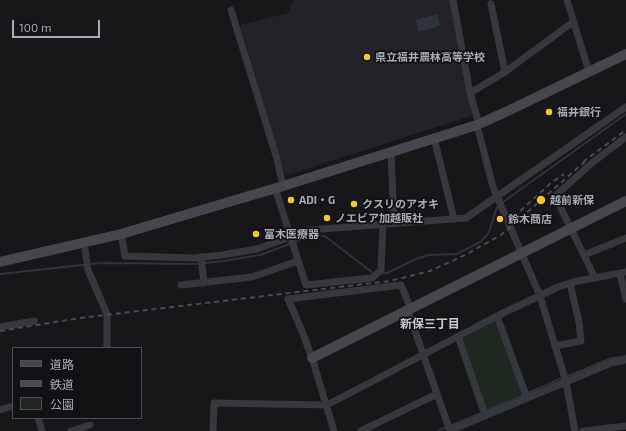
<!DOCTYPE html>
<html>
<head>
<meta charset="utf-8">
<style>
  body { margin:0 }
  #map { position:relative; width:626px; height:431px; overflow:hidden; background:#171619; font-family:"Exo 2","Noto Sans JP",sans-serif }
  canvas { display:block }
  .legend { position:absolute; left:12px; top:347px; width:130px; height:72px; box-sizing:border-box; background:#121114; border:1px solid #4e4f56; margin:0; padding:5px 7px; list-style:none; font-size:12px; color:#a8acb9 }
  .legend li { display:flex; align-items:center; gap:8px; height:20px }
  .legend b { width:20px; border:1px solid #4e4f56 }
  .scale { position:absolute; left:12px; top:20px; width:88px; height:18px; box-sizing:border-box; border:2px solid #a8acb9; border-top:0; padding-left:5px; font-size:12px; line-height:14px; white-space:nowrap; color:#a8acb9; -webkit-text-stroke:3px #121114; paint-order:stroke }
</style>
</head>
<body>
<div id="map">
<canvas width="626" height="431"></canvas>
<ul class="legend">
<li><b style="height:5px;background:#45464e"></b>道路</li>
<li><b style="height:5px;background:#4a4b53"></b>鉄道</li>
<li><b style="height:11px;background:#1e2720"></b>公園</li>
</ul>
<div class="scale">100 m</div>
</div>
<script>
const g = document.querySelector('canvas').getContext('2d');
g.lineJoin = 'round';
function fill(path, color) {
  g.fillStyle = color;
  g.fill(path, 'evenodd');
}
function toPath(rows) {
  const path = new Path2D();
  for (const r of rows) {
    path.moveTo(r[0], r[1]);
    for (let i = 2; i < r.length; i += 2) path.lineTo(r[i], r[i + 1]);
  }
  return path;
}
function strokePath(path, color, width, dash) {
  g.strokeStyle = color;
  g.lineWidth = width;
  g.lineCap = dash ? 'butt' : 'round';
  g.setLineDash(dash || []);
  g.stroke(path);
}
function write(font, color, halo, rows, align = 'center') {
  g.font = font + ' "Exo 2","Noto Sans JP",sans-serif';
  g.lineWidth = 3.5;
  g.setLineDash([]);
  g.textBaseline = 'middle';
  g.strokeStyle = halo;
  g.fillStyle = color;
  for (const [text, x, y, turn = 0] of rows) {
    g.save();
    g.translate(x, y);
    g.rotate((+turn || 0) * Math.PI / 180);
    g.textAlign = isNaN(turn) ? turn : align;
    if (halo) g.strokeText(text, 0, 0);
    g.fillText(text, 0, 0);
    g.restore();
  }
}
fill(toPath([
  [293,0,451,0,474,115,285,176,240,25,288,13]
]), '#232226');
fill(toPath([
  [496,317,525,393,486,411,458,336]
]), '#1e2720');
fill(toPath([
  [437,14,440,26,419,32,416,20]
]), '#2c343d');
strokePath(toPath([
  [503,202,626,114],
  [0,274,101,263,196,264,223,261,260,255,311,236,320,235,326,237,373,273],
  [380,274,387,273,416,259,429,255,457,254,482,241,489,232,497,207],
  [566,377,609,359,626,356],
  [528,393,562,378],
  [450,426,524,395],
  [438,431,446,427]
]), '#2c343d', 2);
strokePath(toPath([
  [453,0,470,93,479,124],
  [567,0,589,72],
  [491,4,505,72],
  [231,10,277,159,283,186],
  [470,93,505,72,573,22],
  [477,125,493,187,540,296,566,382,575,431],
  [434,138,454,219],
  [391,152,394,223],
  [275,188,306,285,372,278,381,270,383,224],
  [121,234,125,256,194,258,222,255,257,249,309,230,466,218,626,107],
  [84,243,88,270,107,314,107,348],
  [584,255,626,238],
  [201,257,204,283],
  [620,274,626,299],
  [595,278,555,196,592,163,626,137],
  [181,285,252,277,298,261],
  [408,311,450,431],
  [497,316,527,398],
  [0,327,34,321],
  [458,336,485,415],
  [555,346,581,341,579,322,570,283],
  [0,410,13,406],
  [38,418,42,431],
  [71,431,90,425],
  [213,431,214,403,327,405,497,316,558,287,573,282,626,272],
  [334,431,312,358,302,331,288,299,401,285,411,309],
  [361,431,437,394],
  [449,431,611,363,626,360],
  [583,431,626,426]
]), '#37383e', 7);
strokePath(toPath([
  [0,262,121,234,283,186,477,125,512,109,626,54],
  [312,358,626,201]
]), '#45464e', 10);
strokePath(toPath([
  [583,162,626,130],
  [507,223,551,183,564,174],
  [0,331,80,318,390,281,430,271,465,255,501,235,588,159]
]), '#4a4b53', 2, [5, 4]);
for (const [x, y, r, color] of [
  [367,57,4,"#f7c730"],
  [549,112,4,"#f7c730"],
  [291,200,4,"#f7c730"],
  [541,200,5,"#f7c730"],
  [354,204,4,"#f7c730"],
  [327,218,4,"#f7c730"],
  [500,219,4,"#f7c730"],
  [256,234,4,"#f7c730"]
]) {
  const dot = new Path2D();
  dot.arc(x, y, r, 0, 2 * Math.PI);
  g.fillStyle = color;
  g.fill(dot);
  strokePath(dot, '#121114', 1.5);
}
write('bold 11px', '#a8acb9', '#121114', [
  ["県立福井農林高等学校",375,57],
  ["福井銀行",557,112],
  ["ADI・G",299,200],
  ["越前新保",550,200],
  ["クスリのアオキ",362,204],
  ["ノエビア加越販社",335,218],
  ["鈴木商店",508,219],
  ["冨木医療器",264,234]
], 'left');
write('bold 12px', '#c9cbd5', '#121114', [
  ["新保三丁目",430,324]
]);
</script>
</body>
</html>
